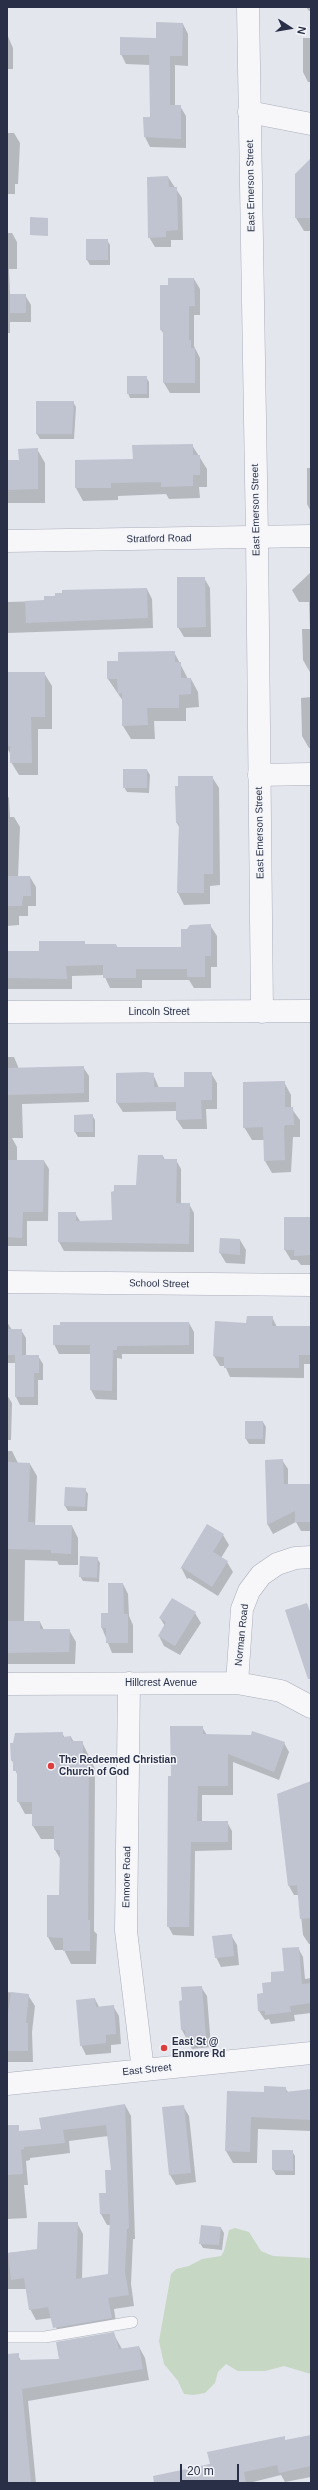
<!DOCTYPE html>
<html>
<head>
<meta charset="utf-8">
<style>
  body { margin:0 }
  #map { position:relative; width:318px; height:2490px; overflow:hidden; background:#e3e6ed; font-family:Arial,sans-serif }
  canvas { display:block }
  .frame { position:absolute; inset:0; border:8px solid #292f47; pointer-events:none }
  .north { position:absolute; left:270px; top:8px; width:40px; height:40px; -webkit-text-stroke:3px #f3f5f9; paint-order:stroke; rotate:102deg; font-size:11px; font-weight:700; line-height:16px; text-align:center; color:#292f47 }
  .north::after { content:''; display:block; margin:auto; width:14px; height:18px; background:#292f47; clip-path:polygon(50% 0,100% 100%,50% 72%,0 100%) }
  .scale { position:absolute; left:180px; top:2464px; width:59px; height:18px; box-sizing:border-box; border:2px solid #292f47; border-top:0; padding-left:5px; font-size:12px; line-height:14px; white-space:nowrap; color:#292f47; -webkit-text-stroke:3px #f3f5f9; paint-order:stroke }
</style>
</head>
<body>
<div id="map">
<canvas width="318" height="2490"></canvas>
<div class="frame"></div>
<div class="north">N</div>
<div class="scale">20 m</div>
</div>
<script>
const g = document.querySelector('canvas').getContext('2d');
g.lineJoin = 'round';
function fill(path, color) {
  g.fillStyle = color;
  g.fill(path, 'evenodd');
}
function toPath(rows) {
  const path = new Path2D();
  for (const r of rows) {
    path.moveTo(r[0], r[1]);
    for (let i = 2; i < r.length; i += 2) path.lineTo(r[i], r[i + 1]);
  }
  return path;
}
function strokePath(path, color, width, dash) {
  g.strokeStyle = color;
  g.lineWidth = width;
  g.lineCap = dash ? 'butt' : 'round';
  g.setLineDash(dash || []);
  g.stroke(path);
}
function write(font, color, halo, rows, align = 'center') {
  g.font = font + ' Arial,sans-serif';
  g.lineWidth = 3;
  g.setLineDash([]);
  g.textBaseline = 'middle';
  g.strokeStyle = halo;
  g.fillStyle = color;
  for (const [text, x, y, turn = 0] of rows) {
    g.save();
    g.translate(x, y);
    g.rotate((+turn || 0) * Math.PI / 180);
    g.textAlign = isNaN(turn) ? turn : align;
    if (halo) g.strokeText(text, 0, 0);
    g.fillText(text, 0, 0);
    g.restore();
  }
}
fill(toPath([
  [235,2228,249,2232,261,2251,273,2256,311,2258,311,2374,284,2366,265,2371,238,2371,226,2364,218,2372,215,2383,205,2393,193,2395,184,2394,178,2381,164,2364,159,2341,171,2274,176,2269,189,2266,202,2259,221,2256,224,2251,229,2230]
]), '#c6d7c3');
fill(toPath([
  [306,7,311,7,311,11,309,11],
  [183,24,188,34,188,66,175,65,175,106,180,106,186,116,186,148,150,147,145,137,144,118,151,118,150,65,126,64,121,54,157,39],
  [7,34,13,48,13,69,8,69,8,87],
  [303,38,311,38,311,82,308,82,303,72],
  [7,133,14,133,20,143,18,184,15,184,15,194,7,194],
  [311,171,311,231,304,231,296,218],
  [168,177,182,198,183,240,171,240,171,247,155,247,149,237],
  [7,233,12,233,17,242,17,269,9,269,10,295,25,295,31,305,31,322,10,322,10,333,7,333],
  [107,240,110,245,110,265,90,265,87,260],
  [194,279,200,289,200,315,194,315,194,346,200,358,200,393,170,393,164,383,164,334,161,330,169,286],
  [146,377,149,382,149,398,130,398,128,393],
  [73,402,76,407,74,439,40,439,37,434],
  [192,445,207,469,207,487,199,487,200,498,169,499,166,494,118,496,118,500,83,501,76,488,76,461,134,460],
  [37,449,45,463,45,503,7,503,7,462,20,461],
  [307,468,311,468,311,512,307,504],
  [311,572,311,674,303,660,302,629,310,629,309,602,299,602,292,590],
  [204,578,210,588,211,637,184,637,178,627],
  [147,589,152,599,153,628,8,633,7,648,7,602,45,601],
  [174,652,188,679,191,679,198,692,199,707,186,708,186,721,154,721,155,739,131,739,123,726,123,701,108,679,119,662],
  [7,673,44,673,52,686,52,729,38,729,38,775,19,775,11,762,11,755,7,748],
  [311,697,311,748,309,748,302,736,301,698],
  [147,770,150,775,149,793,127,792,124,787],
  [212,777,219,788,220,885,210,886,210,904,184,905,178,893,179,827,177,823],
  [7,795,9,798,10,817,14,817,20,827,18,877,30,877,36,887,36,906,28,906,28,916,19,916,19,925,7,926],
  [310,826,311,826,311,845,310,843],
  [210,925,217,936,217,967,211,967,211,988,194,988,189,980,142,980,142,988,110,988,104,975,72,976,72,989,7,989,7,952,40,952,84,942,86,945,116,945,118,948,182,948],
  [7,1057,14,1057,19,1069,83,1067,89,1076,89,1102,22,1104,23,1138,12,1138,17,1147,17,1161,44,1161,49,1169,48,1221,27,1221,27,1246,7,1246,7,1257],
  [211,1073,217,1083,217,1109,206,1109,207,1129,183,1129,177,1120,177,1111,123,1112,117,1103,153,1074,159,1088,185,1088],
  [284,1082,291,1095,291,1108,300,1120,300,1137,293,1137,291,1172,272,1173,265,1161,264,1140,252,1140,244,1127],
  [92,1115,95,1120,95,1137,78,1137,75,1132,75,1116],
  [163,1156,165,1160,176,1160,181,1169,181,1204,189,1204,194,1213,194,1252,64,1251,59,1242,75,1213,80,1221,113,1221],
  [309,1218,311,1265,301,1265,297,1260,291,1260,285,1250],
  [240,1240,246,1250,245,1264,226,1263,220,1253],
  [272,1317,277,1327,311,1327,311,1364,304,1364,304,1378,230,1377,225,1366,220,1366,214,1356,216,1322,247,1324],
  [7,1322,12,1330,21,1330,26,1338,26,1356,38,1356,43,1364,43,1380,38,1380,38,1405,20,1405,16,1397,16,1363,7,1363],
  [189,1323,194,1332,194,1354,122,1354,122,1359,117,1358,117,1400,96,1399,91,1390,91,1354,59,1354,54,1344],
  [7,1395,12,1403,11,1440,7,1440],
  [246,1422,263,1422,266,1427,265,1444,249,1444,246,1439],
  [7,1451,12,1451,18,1463,30,1464,37,1476,35,1526,72,1526,78,1538,78,1565,59,1565,57,1561,25,1560,24,1622,40,1622,44,1630,69,1630,76,1642,75,1664,7,1664],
  [282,1460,288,1469,288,1485,311,1485,311,1531,301,1531,296,1522,273,1534,268,1525,266,1461],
  [85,1489,88,1494,87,1511,68,1511,65,1506],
  [208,1525,223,1535,229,1545,221,1558,227,1562,233,1572,218,1596,189,1578,187,1579,182,1569],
  [97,1558,100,1563,99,1582,83,1581,80,1576],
  [123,1584,128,1594,129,1616,133,1625,133,1653,112,1653,102,1628,102,1614,109,1614],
  [195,1613,201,1623,180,1655,164,1646,159,1636,165,1626,160,1618],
  [202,1727,207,1735,284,1743,289,1752,279,1780,233,1762,233,1795,202,1795,202,1822,227,1822,232,1831,232,1850,195,1851,194,1936,173,1935,168,1926,172,1777],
  [62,1733,65,1738,71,1737,74,1742,82,1742,95,1769,94,1931,97,1934,96,1964,71,1964,64,1950,55,1950,48,1937,48,1896,60,1896,61,1860,55,1850,55,1839,41,1839,33,1826,33,1814,25,1814,18,1801,18,1777,12,1760],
  [311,1838,311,1944,309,1944,303,1935,299,1895,294,1895,289,1886],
  [231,1935,237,1945,239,1965,221,1967,216,1957],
  [298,1948,303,1957,305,1979,311,1978,311,2013,294,2015,295,2021,271,2024,269,2019,265,2020,259,2011,258,1995,264,1994,285,1972],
  [201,1987,207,1996,211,2047,192,2049,182,2030],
  [7,1992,28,1995,35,2006,32,2032,33,2062,7,2062],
  [95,1999,99,2007,113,2006,119,2016,121,2044,111,2045,111,2053,86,2055,81,2045],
  [285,2088,288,2092,311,2090,311,2131,258,2129,257,2163,233,2163,226,2151,265,2093],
  [125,2105,131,2116,135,2239,133,2239,131,2284,134,2306,114,2309,117,2329,61,2339,52,2318,36,2320,30,2309,27,2289,7,2289,7,2253,38,2250,77,2223,83,2234,82,2279,109,2275,111,2225,107,2225,101,2214,100,2194,107,2194,112,2171,108,2136,69,2141,70,2153,30,2158,30,2160,26,2161,28,2185,24,2185,27,2218,7,2219,7,2126,12,2132,42,2130],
  [183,2106,189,2116,196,2182,176,2185,170,2175],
  [273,2151,292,2151,295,2156,295,2175,276,2175,273,2170],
  [221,2228,224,2233,222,2250,203,2248,200,2243],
  [113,2333,122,2349,139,2347,145,2358,149,2380,28,2401,36,2483,7,2483,7,2354,18,2355,21,2361,60,2360],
  [311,2436,311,2477,285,2482,281,2475,249,2483,177,2483,211,2465,284,2438,286,2441]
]), '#0003');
fill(toPath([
  [156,22,183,23,182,56,170,56,170,105,181,105,181,139,144,137,143,117,150,117,149,55,120,55,120,37,156,38],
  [311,158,311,218,295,218,295,174],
  [168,176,169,187,177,187,178,230,166,231,166,237,148,238,147,177],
  [30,217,48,218,48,236,30,235],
  [86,239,108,239,108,260,86,260],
  [168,278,194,278,195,306,189,306,189,340,191,340,191,348,195,348,195,383,163,383,163,330,160,330,160,285,168,285],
  [10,294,26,294,26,313,10,313],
  [127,376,147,376,147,394,127,394],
  [36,401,74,401,72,434,36,434],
  [193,444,193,455,200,455,200,475,193,475,193,486,161,487,161,482,111,483,111,488,75,488,75,460,133,459,132,445],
  [38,448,38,489,7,490,7,460,19,460,18,449],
  [177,577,205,577,206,627,177,628],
  [147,588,148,618,26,623,25,601,44,600,44,596,55,596,55,593,62,593,62,590],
  [175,651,175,662,181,662,181,678,191,678,191,694,179,695,179,708,147,708,148,725,122,726,122,693,118,694,117,679,107,679,107,661,118,661,118,652],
  [7,672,45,672,45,717,31,717,32,763,10,763,10,746,7,746],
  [123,769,147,769,147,788,123,788],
  [178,776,213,776,213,874,204,874,204,893,177,893,179,823,176,823,175,786,178,786],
  [7,876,30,876,31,896,23,896,22,906,7,906],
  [211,924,211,956,205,956,205,977,187,977,187,969,136,969,136,978,103,978,103,965,66,966,67,979,7,978,7,951,39,951,39,941,85,941,85,944,116,944,117,947,181,947,181,929,187,929,190,925],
  [84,1066,84,1093,7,1095,7,1068],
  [146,1072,154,1073,154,1087,184,1087,184,1072,212,1072,212,1100,201,1100,202,1119,176,1120,176,1102,116,1103,116,1073],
  [285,1081,285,1107,293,1107,294,1125,285,1125,284,1127,285,1160,264,1161,263,1127,243,1128,243,1082],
  [93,1114,93,1132,74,1132,74,1115],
  [138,1155,163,1155,163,1159,177,1159,176,1203,190,1203,189,1244,58,1242,58,1212,76,1212,76,1221,112,1220,111,1192,114,1191,114,1185,136,1185],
  [7,1160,44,1160,43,1212,23,1212,22,1238,7,1237],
  [284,1217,310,1217,311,1255,294,1256,294,1250,284,1250],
  [220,1238,240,1239,240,1255,219,1253],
  [247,1316,273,1316,272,1326,311,1326,311,1355,299,1355,299,1368,224,1368,224,1357,213,1356,215,1321,246,1323],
  [60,1322,189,1322,189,1345,117,1346,117,1350,113,1350,112,1391,90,1390,90,1345,53,1345,53,1325,60,1325],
  [7,1329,22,1329,22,1355,39,1355,39,1373,34,1373,34,1397,15,1397,15,1355,7,1355],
  [245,1421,263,1421,263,1439,245,1439],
  [283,1459,284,1484,311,1484,311,1522,295,1522,295,1511,267,1525,265,1460],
  [7,1462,30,1463,28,1522,34,1522,34,1525,72,1525,71,1554,51,1553,51,1550,7,1549],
  [65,1487,86,1488,85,1507,64,1506],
  [207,1524,224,1534,213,1552,228,1561,212,1587,183,1568,180,1569],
  [80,1556,98,1557,97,1578,79,1577],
  [108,1583,123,1583,124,1614,128,1614,128,1643,106,1643,106,1628,101,1628,101,1613,108,1613],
  [172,1598,196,1612,175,1646,158,1636,166,1622,159,1618],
  [307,1603,311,1614,311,1679,308,1679,285,1610],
  [7,1621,40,1621,40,1629,70,1629,69,1652,7,1653],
  [170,1726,203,1726,203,1734,251,1735,252,1731,285,1742,274,1772,228,1754,228,1786,198,1786,197,1821,228,1821,228,1842,191,1842,189,1927,167,1927,168,1776,171,1776],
  [63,1732,63,1737,71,1736,71,1741,83,1741,83,1755,89,1755,88,1920,90,1920,90,1951,63,1951,63,1938,47,1937,47,1895,59,1895,60,1850,54,1850,54,1826,32,1826,32,1802,17,1802,17,1771,13,1771,13,1760,11,1761,10,1743,13,1743,15,1733],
  [311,1781,311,1918,300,1919,297,1885,288,1886,277,1794],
  [232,1934,234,1956,215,1958,212,1936],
  [299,1947,302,1984,311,1983,311,2003,290,2006,291,2012,265,2015,265,2011,258,2011,257,1994,263,1993,262,1983,271,1982,271,1972,284,1971,282,1948],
  [202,1986,206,2037,186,2039,185,2030,181,2030,179,2001,182,2000,181,1987],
  [11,1992,29,1994,26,2023,28,2023,28,2051,7,2051,7,2020],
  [95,1998,96,2007,114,2005,116,2034,106,2035,106,2043,80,2046,76,2000],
  [264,2086,286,2087,286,2092,311,2089,311,2120,251,2117,250,2152,225,2151,227,2091,264,2092],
  [125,2104,129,2228,127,2229,125,2272,129,2295,108,2298,112,2318,53,2328,48,2307,29,2310,24,2278,11,2280,8,2253,37,2249,38,2222,78,2222,76,2279,108,2274,110,2214,100,2214,99,2193,106,2193,105,2170,111,2170,106,2125,63,2130,65,2143,24,2147,24,2149,21,2150,23,2174,7,2175,7,2125,19,2125,19,2131,41,2129,39,2118],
  [184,2105,191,2173,169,2175,162,2107],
  [272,2150,293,2150,293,2171,272,2170],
  [201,2225,221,2227,219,2245,199,2244],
  [114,2332,119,2349,139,2346,143,2369,22,2389,31,2483,7,2483,7,2354,19,2353,19,2360,59,2359,56,2342],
  [311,2435,311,2466,279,2473,277,2465,244,2472,246,2483,228,2483,228,2480,214,2483,154,2483,153,2476,210,2464,207,2452,285,2436,285,2440]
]), '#c0c3d0');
const service = toPath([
  [7,2337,45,2337,132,2322]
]);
const minor = toPath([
  [249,112,311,124],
  [7,541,311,536],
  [259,775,311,774],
  [7,1282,311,1285],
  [129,1683,126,1931,143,2070],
  [237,1683,242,1609,249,1591,261,1575,277,1564,295,1558,311,1557],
  [7,1684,237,1683,281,1691,311,1707],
  [7,2084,311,2053]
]);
const tertiary = toPath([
  [248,7,257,537,262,1012],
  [7,1012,311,1011]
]);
strokePath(service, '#abafbb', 12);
strokePath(minor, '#abafbb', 23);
strokePath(tertiary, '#abafbb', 23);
strokePath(service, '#f7f7fa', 11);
strokePath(minor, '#f7f7fa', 22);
strokePath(tertiary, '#f7f7fa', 22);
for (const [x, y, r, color] of [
  [51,1766,4,"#dd3d3f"],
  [164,2048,4,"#dd3d3f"]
]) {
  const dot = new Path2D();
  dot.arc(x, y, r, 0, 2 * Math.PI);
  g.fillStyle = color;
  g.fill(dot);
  strokePath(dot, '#f3f5f9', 1.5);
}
write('10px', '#292f47', '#f3f5f9', [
  ["East Emerson Street",251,186,-91],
  ["East Emerson Street",256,510,-91],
  ["Stratford Road",159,539,-1],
  ["East Emerson Street",260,833,-91],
  ["Lincoln Street",159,1012],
  ["School Street",159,1284,1],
  ["Norman Road",242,1635,-84],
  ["Hillcrest Avenue",161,1683],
  ["Enmore Road",127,1877,-89],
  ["East Street",147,2070,-6]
]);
write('bold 10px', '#292f47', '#f3f5f9', [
  ["The Redeemed Christian",59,1760],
  ["Church of God",59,1772],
  ["East St @",172,2042],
  ["Enmore Rd",172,2054]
], 'left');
</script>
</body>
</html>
